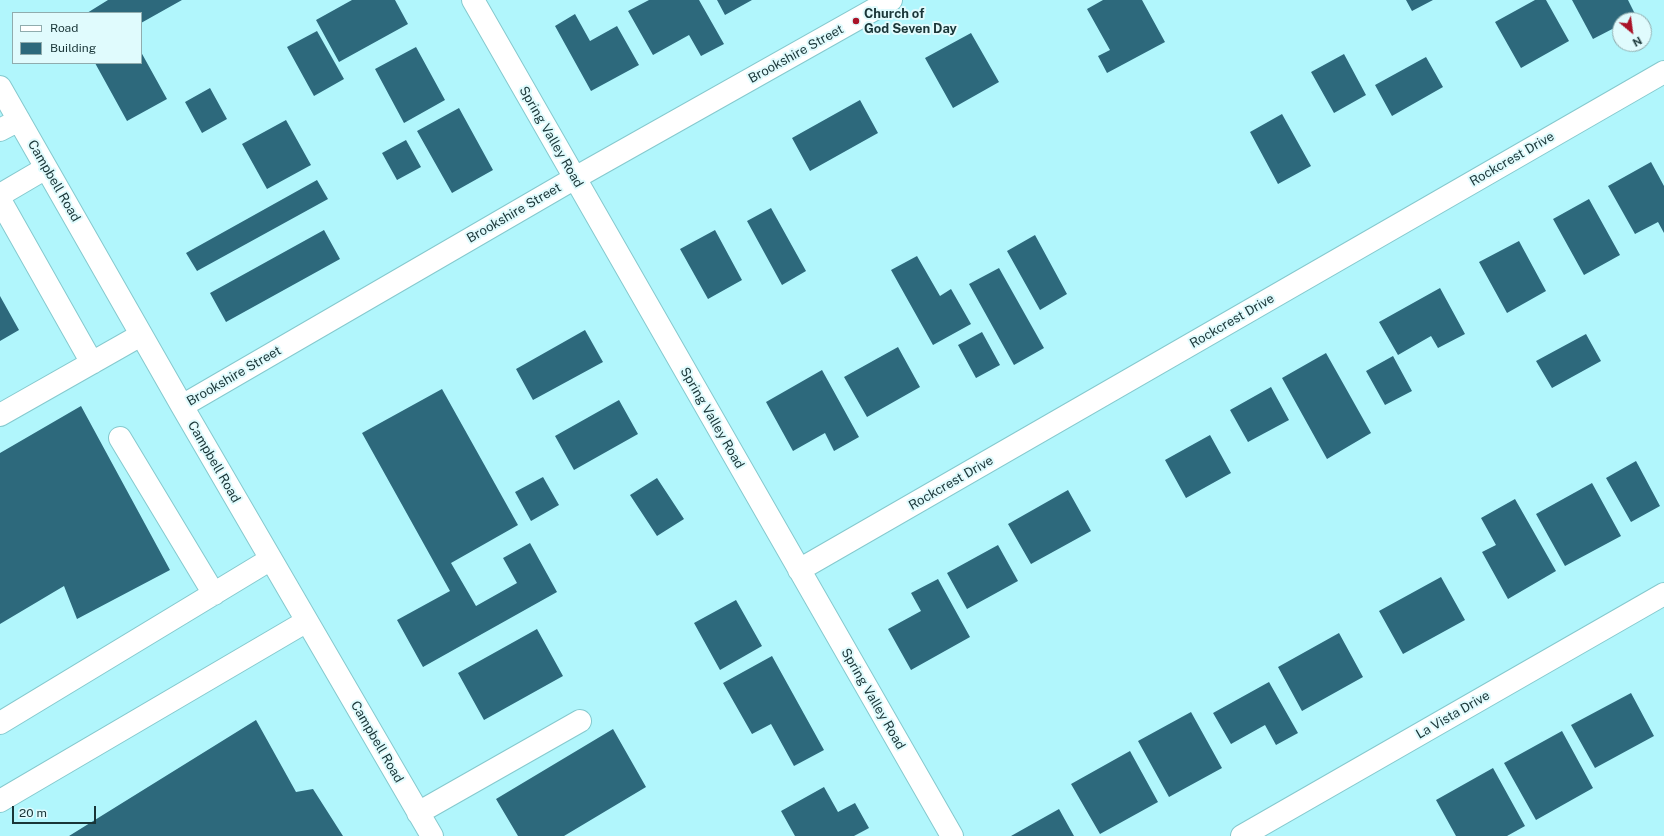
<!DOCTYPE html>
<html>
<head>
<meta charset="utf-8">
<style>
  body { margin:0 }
  #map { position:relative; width:1664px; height:836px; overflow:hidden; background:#b1f6fc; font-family:"Public Sans",sans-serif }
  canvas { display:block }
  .legend { position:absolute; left:12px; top:12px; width:130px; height:52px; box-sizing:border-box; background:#e0fbfd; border:1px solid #90acae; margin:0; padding:5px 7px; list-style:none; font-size:12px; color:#193537 }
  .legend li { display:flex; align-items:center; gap:8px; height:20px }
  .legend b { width:20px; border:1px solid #90acae }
  .north { position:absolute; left:1612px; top:12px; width:40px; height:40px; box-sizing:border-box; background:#e0fbfd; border:1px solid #90acae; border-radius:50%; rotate:151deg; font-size:11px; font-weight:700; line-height:16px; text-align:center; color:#193537 }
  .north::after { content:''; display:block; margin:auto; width:14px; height:18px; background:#aa1328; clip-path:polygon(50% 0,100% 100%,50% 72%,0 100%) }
  .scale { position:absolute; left:12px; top:806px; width:84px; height:18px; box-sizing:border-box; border:2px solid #193537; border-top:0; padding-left:5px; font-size:12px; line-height:14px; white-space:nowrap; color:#193537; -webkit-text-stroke:3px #e0fbfd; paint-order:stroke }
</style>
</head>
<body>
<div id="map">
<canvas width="1664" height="836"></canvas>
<ul class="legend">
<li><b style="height:5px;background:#fff"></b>Road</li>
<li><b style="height:11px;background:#2d697c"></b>Building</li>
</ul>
<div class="north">N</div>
<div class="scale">20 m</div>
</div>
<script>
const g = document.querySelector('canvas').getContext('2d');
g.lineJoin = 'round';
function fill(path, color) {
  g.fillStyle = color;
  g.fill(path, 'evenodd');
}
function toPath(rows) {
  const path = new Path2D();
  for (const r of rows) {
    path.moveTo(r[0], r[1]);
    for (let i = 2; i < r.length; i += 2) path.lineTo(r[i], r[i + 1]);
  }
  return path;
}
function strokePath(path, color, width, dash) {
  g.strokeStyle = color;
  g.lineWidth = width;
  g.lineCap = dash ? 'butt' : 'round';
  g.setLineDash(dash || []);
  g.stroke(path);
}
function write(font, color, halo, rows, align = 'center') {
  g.font = font + ' "Public Sans",sans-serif';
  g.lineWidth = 4;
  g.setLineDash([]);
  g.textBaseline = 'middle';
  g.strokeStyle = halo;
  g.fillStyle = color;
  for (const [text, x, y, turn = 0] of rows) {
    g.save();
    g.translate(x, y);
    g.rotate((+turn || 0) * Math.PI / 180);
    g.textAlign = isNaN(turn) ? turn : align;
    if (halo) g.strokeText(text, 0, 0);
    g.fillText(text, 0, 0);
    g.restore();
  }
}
fill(toPath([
  [108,0,182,0,141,23,141,13,87,13],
  [352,0,395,0,408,24,339,62,316,20],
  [649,0,699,0,724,44,701,56,689,35,653,55,628,11],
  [717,0,752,0,725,15],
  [1103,0,1142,0,1165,42,1107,73,1098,56,1110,50,1087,9],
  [1406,0,1433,0,1412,11],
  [1535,0,1546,0,1569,41,1521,68,1495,22],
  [1572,0,1628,0,1636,16,1629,20,1620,20,1620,25,1593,39],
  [575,14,590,41,617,26,639,65,591,91,555,26],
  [317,31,344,79,314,96,287,47],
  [971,33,999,82,953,108,925,58],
  [416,47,445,100,404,123,375,69],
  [141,52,167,99,127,121,95,63,141,63],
  [1344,54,1366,95,1334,113,1311,72],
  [1426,57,1443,87,1392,116,1375,85],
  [210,88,227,119,202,133,185,102],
  [860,100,878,133,810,171,792,138],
  [459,108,493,170,452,193,417,131],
  [1282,114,1311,166,1278,184,1250,132],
  [286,120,311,165,267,189,242,144],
  [406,140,421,167,397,180,382,153],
  [1651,162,1664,186,1664,233,1658,222,1635,234,1608,186],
  [317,180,328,199,197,271,186,253],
  [1589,199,1620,255,1584,275,1553,219],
  [771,208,806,271,782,285,747,221],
  [324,230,340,259,226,322,210,293],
  [715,230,742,280,708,299,680,249],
  [1035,235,1067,294,1040,310,1007,251],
  [1519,241,1546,291,1507,313,1479,262],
  [917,256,940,296,951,289,971,324,933,345,891,270],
  [999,268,1044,348,1014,365,969,284],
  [1440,288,1465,334,1438,348,1431,336,1398,355,1379,322],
  [0,296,19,330,0,341],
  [585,330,603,362,533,400,516,369],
  [982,332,1000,365,976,378,958,345],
  [1586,334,1601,361,1552,388,1536,361],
  [898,347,920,387,867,417,844,377],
  [1326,353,1371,433,1327,459,1282,378],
  [1393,356,1412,391,1385,405,1366,371],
  [822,370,859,437,834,451,825,433,793,451,766,402],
  [1271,387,1289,420,1248,442,1230,410],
  [442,389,518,525,451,563,476,606,517,583,503,558,530,543,557,592,423,667,397,620,450,591,362,433],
  [619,400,638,434,574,470,555,436],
  [81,406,170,570,77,619,64,586,0,624,0,453],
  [1210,435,1231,473,1186,498,1165,460],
  [1636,461,1660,506,1631,522,1606,478],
  [543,477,559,505,531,521,515,492],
  [657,478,684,519,657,536,630,495],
  [1592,483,1621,536,1565,566,1536,514],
  [1068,490,1091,531,1031,564,1008,524],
  [1515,499,1556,571,1508,599,1482,552,1496,545,1481,518],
  [998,545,1018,581,967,609,947,573],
  [1441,577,1465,620,1403,654,1379,611],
  [938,579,970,637,911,670,888,629,921,611,911,593],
  [736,600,762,646,720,670,694,623],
  [537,629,563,676,484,720,458,673],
  [1339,633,1363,677,1302,711,1278,667],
  [772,656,824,750,794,766,771,724,752,734,723,683],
  [1269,682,1298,733,1276,745,1265,725,1231,744,1213,713],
  [1631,693,1654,736,1595,768,1571,725],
  [1191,712,1222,768,1169,797,1138,741],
  [256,720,296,792,313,789,343,836,69,836],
  [613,729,646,787,564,836,518,836,496,799],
  [1562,731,1593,788,1536,820,1504,763],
  [1130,751,1158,802,1100,834,1071,784],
  [1493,768,1525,826,1507,836,1456,836,1436,800],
  [824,787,838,812,855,803,869,828,854,836,795,836,781,811],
  [1059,809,1074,836,1011,836]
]), '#2d697c');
const minor = toPath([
  [473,0,952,836],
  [0,87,182,406,432,836],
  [0,130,19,120],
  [0,195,46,168],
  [0,200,92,363],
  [182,406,575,178,891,0],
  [0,415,141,335],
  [120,438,214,594],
  [799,570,1664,72],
  [0,723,271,559],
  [0,801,307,621],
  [418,813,580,721],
  [1242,836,1664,594]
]);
strokePath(minor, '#85c9ce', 24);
strokePath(minor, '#fff', 22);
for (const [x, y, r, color] of [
  [856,21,4,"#aa1328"]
]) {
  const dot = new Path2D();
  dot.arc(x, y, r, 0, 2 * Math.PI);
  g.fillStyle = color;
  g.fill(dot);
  strokePath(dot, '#e0fbfd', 1.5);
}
write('bold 13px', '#193537', '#e0fbfd', [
  ["Church of",864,14],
  ["God Seven Day",864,29]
], 'left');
write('13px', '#193537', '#e0fbfd', [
  ["Brookshire Street",796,54,-29],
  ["Spring Valley Road",551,137,60],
  ["Rockcrest Drive",1512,159,-30],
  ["Campbell Road",54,181,60],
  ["Brookshire Street",514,213,-30],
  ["Rockcrest Drive",1232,321,-30],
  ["Brookshire Street",234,376,-30],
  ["Spring Valley Road",712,418,60],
  ["Campbell Road",214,462,60],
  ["Rockcrest Drive",951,483,-30],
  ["Spring Valley Road",873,699,60],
  ["La Vista Drive",1453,715,-30],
  ["Campbell Road",377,742,60]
]);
</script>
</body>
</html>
